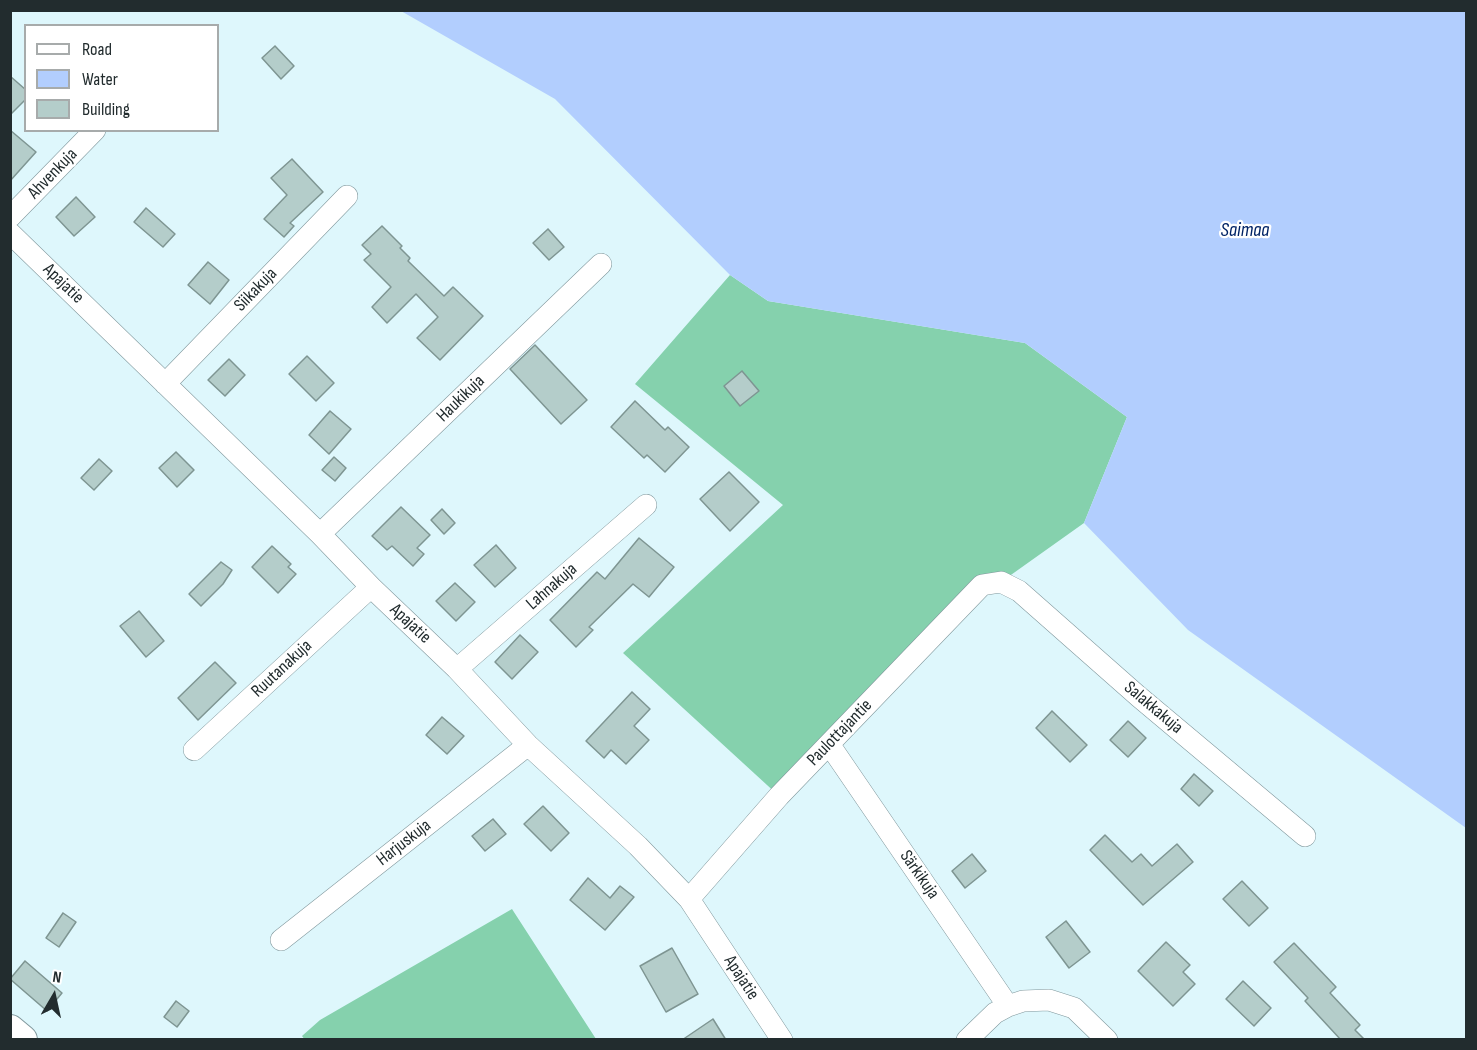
<!DOCTYPE html>
<html>
<head>
<meta charset="utf-8">
<style>
  body { margin:0 }
  #map { position:relative; width:1477px; height:1050px; overflow:hidden; background:#def7fc; font-family:"Sofia Sans Condensed",sans-serif }
  canvas { display:block }
  .frame { position:absolute; inset:0; border:12px solid #222c2e; pointer-events:none }
  .legend { position:absolute; left:24px; top:24px; width:195px; height:108px; box-sizing:border-box; background:#fff; border:2px solid #a7abab; margin:0; padding:8px 10px; list-style:none; font-size:18px; color:#222c2e }
  .legend li { display:flex; align-items:center; gap:12px; height:30px }
  .legend b { width:30px; border:2px solid #a7abab }
  .north { position:absolute; left:24px; top:966px; width:60px; height:60px; -webkit-text-stroke:4px #fff; paint-order:stroke; rotate:9deg; font-size:16px; font-weight:700; line-height:24px; text-align:center; color:#222c2e }
  .north::after { content:''; display:block; margin:auto; width:21px; height:27px; background:#222c2e; clip-path:polygon(50% 0,100% 100%,50% 72%,0 100%) }
</style>
</head>
<body>
<div id="map">
<canvas width="1477" height="1050"></canvas>
<div class="frame"></div>
<ul class="legend">
<li><b style="height:8px;background:#fff"></b>Road</li>
<li><b style="height:16px;background:#b2cefe"></b>Water</li>
<li><b style="height:16px;background:#b4cdca"></b>Building</li>
</ul>
<div class="north">N</div>
</div>
<script>
const g = document.querySelector('canvas').getContext('2d');
g.lineJoin = 'round';
function fill(path, color) {
  g.fillStyle = color;
  g.fill(path, 'evenodd');
}
function toPath(rows) {
  const path = new Path2D();
  for (const r of rows) {
    path.moveTo(r[0], r[1]);
    for (let i = 2; i < r.length; i += 2) path.lineTo(r[i], r[i + 1]);
  }
  return path;
}
function strokePath(path, color, width, dash) {
  g.strokeStyle = color;
  g.lineWidth = width;
  g.lineCap = dash ? 'butt' : 'round';
  g.setLineDash(dash || []);
  g.stroke(path);
}
function write(font, color, halo, rows, align = 'center') {
  g.font = font + ' "Sofia Sans Condensed",sans-serif';
  g.lineWidth = 4.5;
  g.setLineDash([]);
  g.textBaseline = 'middle';
  g.strokeStyle = halo;
  g.fillStyle = color;
  for (const [text, x, y, turn = 0] of rows) {
    g.save();
    g.translate(x, y);
    g.rotate((+turn || 0) * Math.PI / 180);
    g.textAlign = isNaN(turn) ? turn : align;
    if (halo) g.strokeText(text, 0, 0);
    g.fillText(text, 0, 0);
    g.restore();
  }
}
fill(toPath([
  [730,275,768,301,1025,343,1127,417,1084,523,1001,582,982,585,779,796,623,653,783,505,635,384],
  [512,909,596,1039,305,1040,302,1036,320,1020]
]), '#85d1ad');
fill(toPath([
  [401,11,1466,11,1466,828,1188,630,1084,523,1127,417,1025,343,768,301,730,275,555,99]
]), '#b2cefe');
const building = toPath([
  [275,46,294,66,281,79,262,58,275,46],
  [10,76,26,90,26,99,10,115,10,76],
  [10,130,36,152,10,181,10,130],
  [292,159,323,192,290,223,294,226,284,237,264,219,287,195,271,178,292,159],
  [76,197,95,217,74,236,56,217,76,197],
  [146,208,175,234,163,247,134,222,146,208],
  [382,226,402,246,400,248,410,258,408,261,444,296,453,287,483,316,440,360,417,338,438,317,416,294,387,323,372,307,391,287,364,260,371,254,362,245,382,226],
  [548,229,564,247,549,260,533,243,548,229],
  [208,262,229,280,210,304,188,285,208,262],
  [535,345,587,400,561,424,510,369,535,345],
  [307,356,334,383,316,401,289,374,307,356],
  [229,359,245,375,225,396,208,380,229,359],
  [742,371,759,391,740,406,724,386,742,371],
  [635,401,665,430,668,427,689,447,665,472,647,455,644,458,611,427,635,401],
  [330,411,351,429,329,454,309,435,330,411],
  [176,452,194,470,177,487,159,468,176,452],
  [334,457,346,468,335,481,322,470,334,457],
  [99,459,112,471,94,490,81,478,99,459],
  [729,472,759,502,730,531,700,499,729,472],
  [401,507,430,535,417,548,424,554,413,566,392,546,387,550,372,536,401,507],
  [442,509,455,523,444,534,431,520,442,509],
  [639,538,674,567,649,597,633,584,589,627,593,630,576,647,550,620,597,572,605,579,639,538],
  [496,545,516,568,495,587,474,565,496,545],
  [272,546,291,564,288,567,296,574,278,593,252,567,272,546],
  [221,562,232,570,223,584,201,606,189,594,221,562],
  [455,583,475,602,456,621,436,601,455,583],
  [139,611,164,641,146,657,120,626,139,611],
  [520,635,538,652,512,679,495,662,520,635],
  [215,662,236,683,198,720,178,698,215,662],
  [632,692,650,709,634,726,649,740,626,764,611,750,604,758,586,741,632,692],
  [1052,711,1087,745,1070,762,1036,728,1052,711],
  [442,717,464,736,447,754,426,735,442,717],
  [1128,721,1146,738,1128,757,1110,740,1128,721],
  [1194,774,1213,791,1199,806,1181,789,1194,774],
  [543,806,569,833,551,851,524,824,543,806],
  [493,819,506,834,485,851,472,836,493,819],
  [1105,835,1132,862,1141,854,1152,866,1177,844,1193,862,1143,905,1090,850,1105,835],
  [972,854,986,871,965,888,952,871,972,854],
  [588,878,610,898,620,886,634,897,605,930,570,900,588,878],
  [1242,881,1268,908,1249,926,1223,899,1242,881],
  [63,913,76,922,59,947,46,938,63,913],
  [1066,921,1090,952,1069,968,1046,937,1066,921],
  [1166,942,1190,965,1183,972,1195,984,1173,1006,1138,971,1166,942],
  [1294,943,1336,987,1330,993,1360,1025,1355,1030,1365,1040,1341,1040,1305,1001,1308,998,1274,962,1294,943],
  [672,948,698,994,666,1012,640,966,672,948],
  [25,961,62,993,47,1011,10,979,25,961],
  [1243,981,1271,1008,1254,1026,1226,999,1243,981],
  [176,1001,189,1011,177,1027,164,1017,176,1001],
  [713,1019,726,1040,682,1040,713,1019]
]);
fill(building, '#b4cdca');
strokePath(building, '#7e9592', 1.5);
const street = toPath([
  [10,217,95,130],
  [10,233,320,534,371,587,457,669,528,745,638,846,689,899,782,1040],
  [165,384,347,196],
  [320,534,601,264],
  [457,669,646,505],
  [829,744,1008,1006],
  [194,750,371,587],
  [689,899,779,796,982,585,1001,582,1019,591,1138,696,1305,836],
  [281,940,528,745],
  [967,1040,995,1013,1008,1006,1023,1001,1049,1000,1074,1008,1107,1040]
]);
const secondary = toPath([
  [10,1030,22,1040]
]);
strokePath(street, '#81989d', 22);
strokePath(secondary, '#81989d', 32);
strokePath(street, '#fff', 21);
strokePath(secondary, '#fff', 30);
write('18px', '#222c2e', '#fff', [
  ["Ahvenkuja",53,174,-46],
  ["Apajatie",63,284,44],
  ["Siikakuja",256,290,-46],
  ["Haukikuja",461,399,-44],
  ["Lahnakuja",552,587,-41],
  ["Apajatie",410,624,43],
  ["Ruutanakuja",282,669,-43],
  ["Salakkakuja",1153,708,40],
  ["Paulottajantie",840,733,-46],
  ["Harjuskuja",404,843,-38],
  ["Särkikuja",919,875,55],
  ["Apajatie",741,978,57]
]);
write('italic 20px', '#002365', '#fff', [
  ["Saimaa",1245,231]
]);
</script>
</body>
</html>
